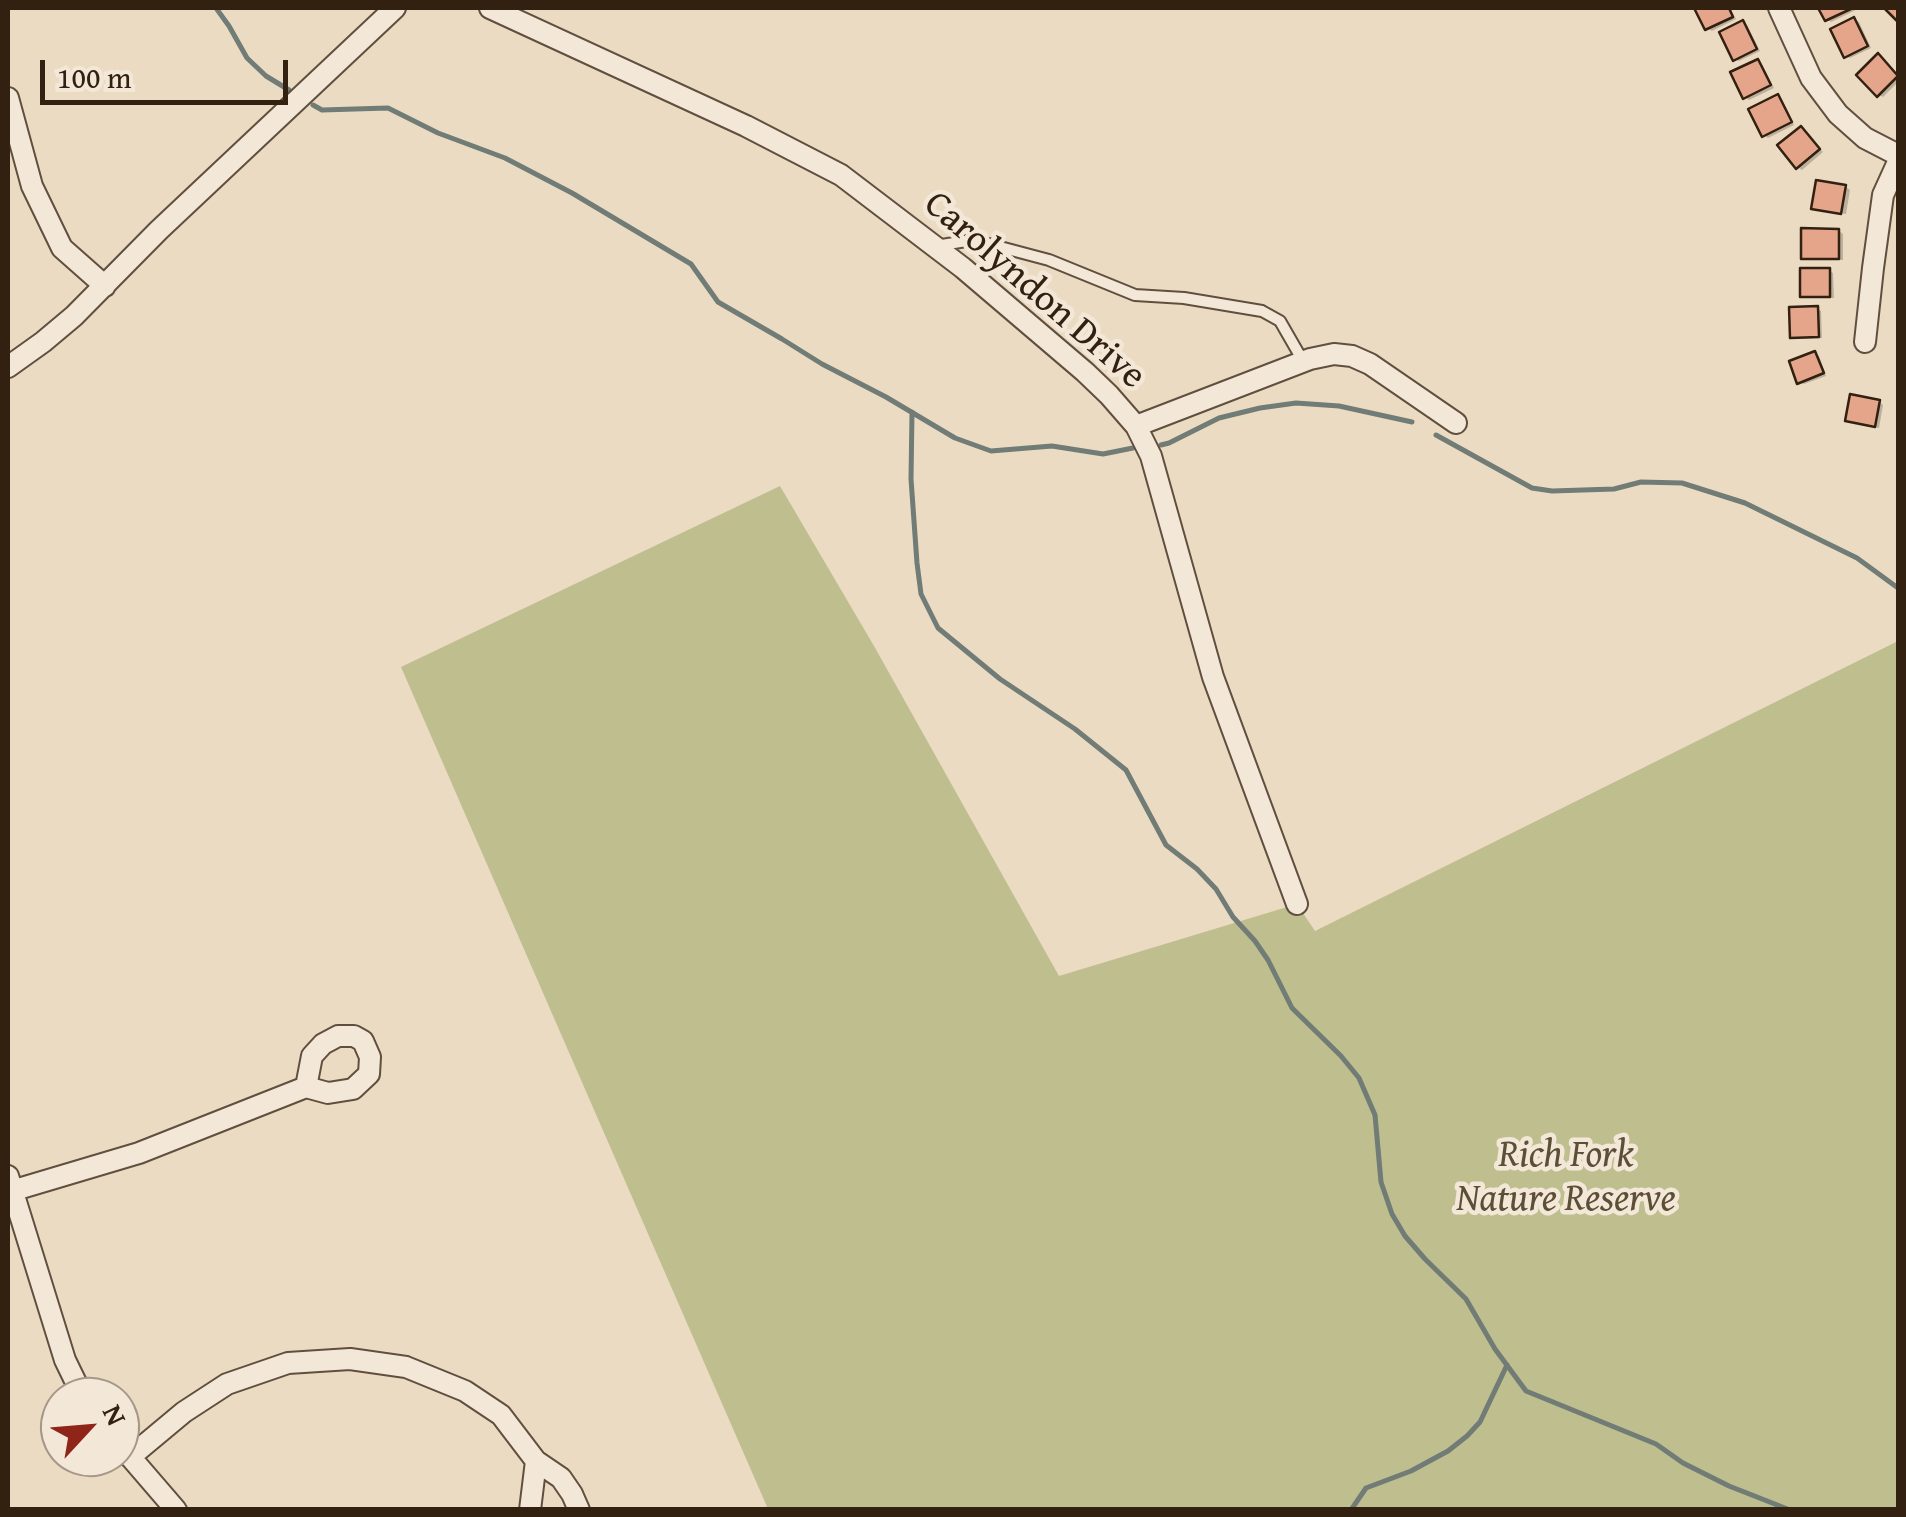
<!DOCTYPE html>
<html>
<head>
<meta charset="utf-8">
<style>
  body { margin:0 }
  #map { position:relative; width:1906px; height:1517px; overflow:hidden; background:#ecdbc3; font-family:"Gentium Book Plus",serif }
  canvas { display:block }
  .frame { position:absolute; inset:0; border:10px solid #322011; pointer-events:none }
  .north { position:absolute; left:40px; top:1377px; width:100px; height:100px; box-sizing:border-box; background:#f3e8d8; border:2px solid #a69888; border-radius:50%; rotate:64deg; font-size:28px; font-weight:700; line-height:40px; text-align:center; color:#322011 }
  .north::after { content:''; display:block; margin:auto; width:35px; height:45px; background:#8f2418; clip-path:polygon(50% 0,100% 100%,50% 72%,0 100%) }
  .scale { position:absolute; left:40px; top:60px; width:248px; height:45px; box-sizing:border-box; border:5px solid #322011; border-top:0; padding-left:12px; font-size:30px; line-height:35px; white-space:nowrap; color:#322011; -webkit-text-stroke:8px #f3e8d8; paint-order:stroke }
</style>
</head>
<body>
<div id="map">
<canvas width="1906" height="1517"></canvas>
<div class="frame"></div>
<div class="north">N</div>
<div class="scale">100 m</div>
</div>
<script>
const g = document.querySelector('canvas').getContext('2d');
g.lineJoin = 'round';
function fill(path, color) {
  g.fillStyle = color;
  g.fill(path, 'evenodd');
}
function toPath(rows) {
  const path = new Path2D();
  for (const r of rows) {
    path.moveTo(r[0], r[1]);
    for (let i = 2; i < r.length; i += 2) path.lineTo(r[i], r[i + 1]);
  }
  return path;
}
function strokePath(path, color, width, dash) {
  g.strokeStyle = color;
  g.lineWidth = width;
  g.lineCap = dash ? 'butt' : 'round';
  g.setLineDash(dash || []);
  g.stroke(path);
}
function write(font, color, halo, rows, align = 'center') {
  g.font = font + ' "Gentium Book Plus",serif';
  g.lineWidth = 9;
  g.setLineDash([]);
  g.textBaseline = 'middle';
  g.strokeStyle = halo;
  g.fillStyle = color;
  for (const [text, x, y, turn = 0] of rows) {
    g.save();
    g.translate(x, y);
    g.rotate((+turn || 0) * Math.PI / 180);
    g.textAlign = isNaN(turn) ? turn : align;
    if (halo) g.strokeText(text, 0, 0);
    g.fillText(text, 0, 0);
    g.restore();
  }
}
fill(toPath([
  [780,486,874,646,1059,976,1297,904,1315,931,1898,641,1898,1509,768,1509,401,667]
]), '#bebe8f');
fill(toPath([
  [1697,8,1730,8,1736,19,1712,31,1707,28],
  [1821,8,1857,8,1858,9,1831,22,1827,19],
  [1854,20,1859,22,1871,48,1850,58,1845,56],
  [1743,23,1747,25,1760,51,1739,61,1735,59],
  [1879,56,1898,75,1898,82,1883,97,1879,95],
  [1758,62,1762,64,1774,88,1749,100,1745,97],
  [1778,97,1782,100,1794,125,1768,138,1764,135],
  [1801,129,1823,152,1802,170,1797,167],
  [1846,187,1850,190,1846,214,1818,210],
  [1839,231,1843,234,1843,260,1808,260,1803,257],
  [1829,270,1833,273,1834,298,1807,298,1802,296],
  [1817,309,1821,311,1822,338,1797,339,1793,337],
  [1814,354,1819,356,1826,376,1804,384,1799,382],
  [1879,402,1883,405,1879,428,1852,422]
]), '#0003');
strokePath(toPath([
  [216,8,229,26,247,58,266,76,289,90],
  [313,105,322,110,388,108,438,133,505,158,572,193,691,264,718,302,782,339,822,364,886,397,955,438,991,451,1052,446,1103,454,1133,448],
  [912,412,911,479,917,563,921,594,938,628,1000,679,1075,729,1126,770,1166,845,1197,869,1216,889,1233,917,1255,941,1268,960,1292,1008,1341,1056,1359,1078,1375,1115,1381,1182,1392,1214,1405,1236,1425,1259,1466,1299,1495,1349,1526,1391,1656,1444,1683,1463,1729,1486,1790,1510],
  [1436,435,1532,488,1552,491,1614,489,1641,482,1682,483,1745,503,1857,558,1898,588],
  [1161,445,1169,443,1219,418,1260,408,1296,403,1339,406,1412,422],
  [1351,1510,1366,1488,1411,1471,1448,1451,1467,1436,1480,1422,1507,1365]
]), '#707c75', 5);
const building = toPath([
  [1694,8,1729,8,1733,17,1705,30,1694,8],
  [1818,8,1853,8,1825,21,1818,8],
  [1884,8,1898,8,1898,22,1884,8],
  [1854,17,1868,46,1844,58,1830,29,1854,17],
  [1743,20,1757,49,1733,61,1719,32,1743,20],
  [1878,53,1898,76,1877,97,1856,75,1878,53],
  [1758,59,1771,85,1743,99,1730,72,1758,59],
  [1778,94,1792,122,1762,137,1748,109,1778,94],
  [1801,126,1820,149,1796,169,1777,145,1801,126],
  [1816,180,1846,185,1841,214,1811,209,1816,180],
  [1801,228,1839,229,1839,259,1801,259,1801,228],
  [1800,268,1830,268,1830,297,1800,297,1800,268],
  [1818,306,1819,337,1790,338,1789,307,1818,306],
  [1815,351,1824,373,1797,384,1789,361,1815,351],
  [1850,394,1880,400,1875,427,1845,421,1850,394]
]);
fill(building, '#e5a58b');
strokePath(building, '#322011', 2.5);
const service = toPath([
  [936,246,966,241,985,243,1049,260,1135,295,1184,298,1262,311,1280,321,1303,361]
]);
const minor = toPath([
  [490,8,746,126,841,175,963,268,1085,372,1109,395,1136,426,1151,456,1213,677,1297,904],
  [1779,8,1811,78,1838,114,1865,138,1898,155],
  [8,98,32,186,62,248,105,286],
  [1865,342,1873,268,1883,195,1898,162],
  [8,367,43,342,74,316,159,230,395,8],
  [1136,426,1310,359,1334,354,1352,356,1370,364,1456,423],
  [8,1176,65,1360,83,1397],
  [8,1192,139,1153,306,1087,328,1093,353,1089,369,1074,370,1057,363,1041,354,1036,338,1036,323,1044,312,1056,306,1087],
  [120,1445,176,1510],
  [130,1457,184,1412,227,1384,288,1363,350,1359,406,1367,465,1391,501,1415,536,1461,561,1478,572,1494,579,1510],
  [530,1510,536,1461]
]);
strokePath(service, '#604f3e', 14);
strokePath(minor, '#604f3e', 24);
strokePath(service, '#f3e8d8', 10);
strokePath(minor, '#f3e8d8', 20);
write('38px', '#322011', '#f3e8d8', [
  ["Carolyndon Drive",1034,291,41]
]);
write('italic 38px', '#5c4f37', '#f3e8d8', [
  ["Rich Fork",1566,1156],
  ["Nature Reserve",1566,1200]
]);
</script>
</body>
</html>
